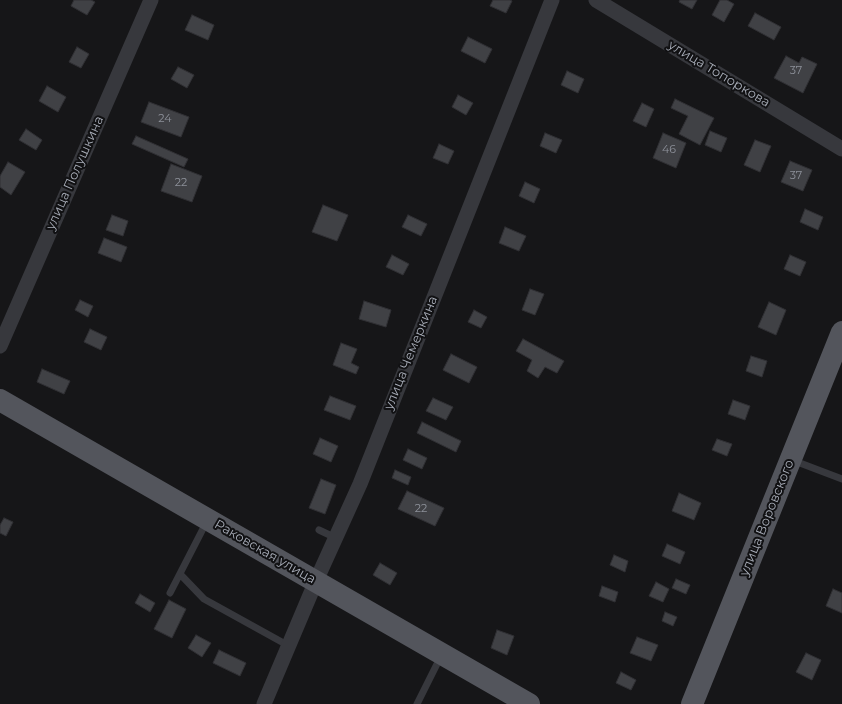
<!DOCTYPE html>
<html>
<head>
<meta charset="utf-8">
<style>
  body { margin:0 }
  canvas { display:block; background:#161618 }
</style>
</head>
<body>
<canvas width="842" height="704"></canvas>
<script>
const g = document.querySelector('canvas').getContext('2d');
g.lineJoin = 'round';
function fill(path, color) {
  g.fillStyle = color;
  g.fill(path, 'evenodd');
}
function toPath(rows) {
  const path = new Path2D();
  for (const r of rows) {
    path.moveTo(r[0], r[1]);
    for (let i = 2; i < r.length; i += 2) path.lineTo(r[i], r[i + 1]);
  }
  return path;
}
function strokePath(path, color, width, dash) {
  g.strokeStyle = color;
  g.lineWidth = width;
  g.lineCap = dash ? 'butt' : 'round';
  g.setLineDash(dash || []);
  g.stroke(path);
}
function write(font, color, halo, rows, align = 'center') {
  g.font = font + ' Montserrat,sans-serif';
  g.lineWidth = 4;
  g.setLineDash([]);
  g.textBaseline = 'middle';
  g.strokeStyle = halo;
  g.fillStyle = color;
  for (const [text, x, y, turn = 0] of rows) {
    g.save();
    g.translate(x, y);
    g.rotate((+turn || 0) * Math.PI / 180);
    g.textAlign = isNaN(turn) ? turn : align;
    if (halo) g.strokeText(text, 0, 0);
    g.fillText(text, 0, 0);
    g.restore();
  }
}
const building = toPath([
  [74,0,91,0,95,2,87,15,71,6,74,0],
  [493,0,510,0,512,1,506,13,490,6,493,0],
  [680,0,697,0,692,9,679,2,680,0],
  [720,0,727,0,734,4,724,22,712,15,720,0],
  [755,13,781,27,774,40,748,26,755,13],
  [192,15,214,25,208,40,185,30,192,15],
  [468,37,492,49,485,63,461,51,468,37],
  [77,47,89,54,81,68,69,62,77,47],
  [786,56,799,63,802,57,817,64,803,93,774,78,786,56],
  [178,67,194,75,187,88,171,79,178,67],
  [567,71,584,79,578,93,561,85,567,71],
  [47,86,66,97,58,112,39,101,47,86],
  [458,95,473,103,466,115,452,107,458,95],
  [675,99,714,118,700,145,679,134,688,116,671,108,675,99],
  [149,102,189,117,181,137,141,122,149,102],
  [642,103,654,109,646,127,633,121,642,103],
  [26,129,42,140,36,150,19,140,26,129],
  [710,131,727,138,721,152,705,145,710,131],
  [545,133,562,140,556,153,540,146,545,133],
  [663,133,686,143,676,168,653,158,663,133],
  [136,136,188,159,184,167,132,144,136,136],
  [755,140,771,146,760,172,744,165,755,140],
  [439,144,454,151,448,164,433,158,439,144],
  [790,161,812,170,803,191,781,182,790,161],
  [8,162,25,172,11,195,0,187,0,176,8,162],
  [171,164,202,176,192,202,161,191,171,164],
  [525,182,540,189,534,203,519,196,525,182],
  [323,205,348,215,337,241,312,232,323,205],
  [805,209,823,217,818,230,800,222,805,209],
  [112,215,128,221,123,236,106,230,112,215],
  [408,215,427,224,421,236,402,227,408,215],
  [505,227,526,236,519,251,499,243,505,227],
  [104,238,127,247,121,262,98,253,104,238],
  [392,255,409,264,403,275,386,267,392,255],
  [790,255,806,262,800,276,784,269,790,255],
  [530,289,544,294,535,315,522,310,530,289],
  [80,300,93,306,88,317,75,310,80,300],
  [364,301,391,310,386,327,359,319,364,301],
  [769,302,786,310,776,335,758,327,769,302],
  [474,310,487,317,481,328,468,322,474,310],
  [90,329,107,337,101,350,84,342,90,329],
  [523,339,564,361,557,373,545,367,538,378,527,371,532,360,516,351,523,339],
  [341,343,357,349,351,363,359,367,356,374,333,365,341,343],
  [451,354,477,367,469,383,443,370,451,354],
  [751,356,767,361,762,377,746,371,751,356],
  [42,369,70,381,64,394,37,382,42,369],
  [330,396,356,406,350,420,324,410,330,396],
  [433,398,453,407,446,420,426,411,433,398],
  [733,400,750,406,745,420,728,414,733,400],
  [422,422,461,441,456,452,417,433,422,422],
  [320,438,338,446,331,462,313,454,320,438],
  [717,439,732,444,727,456,712,450,717,439],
  [408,449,427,458,422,469,403,460,408,449],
  [395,470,411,477,408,485,392,478,395,470],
  [321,479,336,485,325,514,309,508,321,479],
  [407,491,444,508,435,526,398,509,407,491],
  [679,493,701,503,694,520,672,511,679,493],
  [4,518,13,522,6,536,0,533,0,525,4,518],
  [667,544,685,552,680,564,662,556,667,544],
  [614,555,628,561,625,572,610,565,614,555],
  [380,563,397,573,390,585,373,575,380,563],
  [676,579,690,585,686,594,672,588,676,579],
  [656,582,669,589,663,602,649,596,656,582],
  [602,586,618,592,615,602,599,596,602,586],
  [833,589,842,593,842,613,826,606,833,589],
  [140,594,155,603,150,612,135,603,140,594],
  [169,600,186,609,172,638,154,629,169,600],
  [665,612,677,617,673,626,662,621,665,612],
  [497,630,514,636,507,655,491,648,497,630],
  [196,635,211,643,202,657,188,648,196,635],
  [637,637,658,645,651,661,630,653,637,637],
  [219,650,246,663,240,676,213,663,219,650],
  [806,653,821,660,812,680,796,672,806,653],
  [621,672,636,680,631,690,616,683,621,672]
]);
fill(building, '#404145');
strokePath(building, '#303034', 1);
strokePath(toPath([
  [792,460,842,479],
  [319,530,336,538],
  [180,574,204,599,289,646],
  [170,593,207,521],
  [417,704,441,656]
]), '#37383d', 7);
strokePath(toPath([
  [596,0,842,149],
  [0,346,151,0],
  [264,704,316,581,360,484,552,0]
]), '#37383d', 15);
strokePath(toPath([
  [0,400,529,704],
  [692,704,842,332]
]), '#53555c', 22);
write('11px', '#8e929b', null, [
  ["37",796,71],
  ["24",165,119],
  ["46",669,150],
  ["37",796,176],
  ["22",181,183],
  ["22",421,509]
]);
write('13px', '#a8adb8', '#111113', [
  ["улица Топоркова",719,74,31],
  ["улица Полушкина",75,173,-66],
  ["улица Чемеркина",411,353,-68],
  ["улица Воровского",767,518,-68],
  ["Раковская улица",265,552,30]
]);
</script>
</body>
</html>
